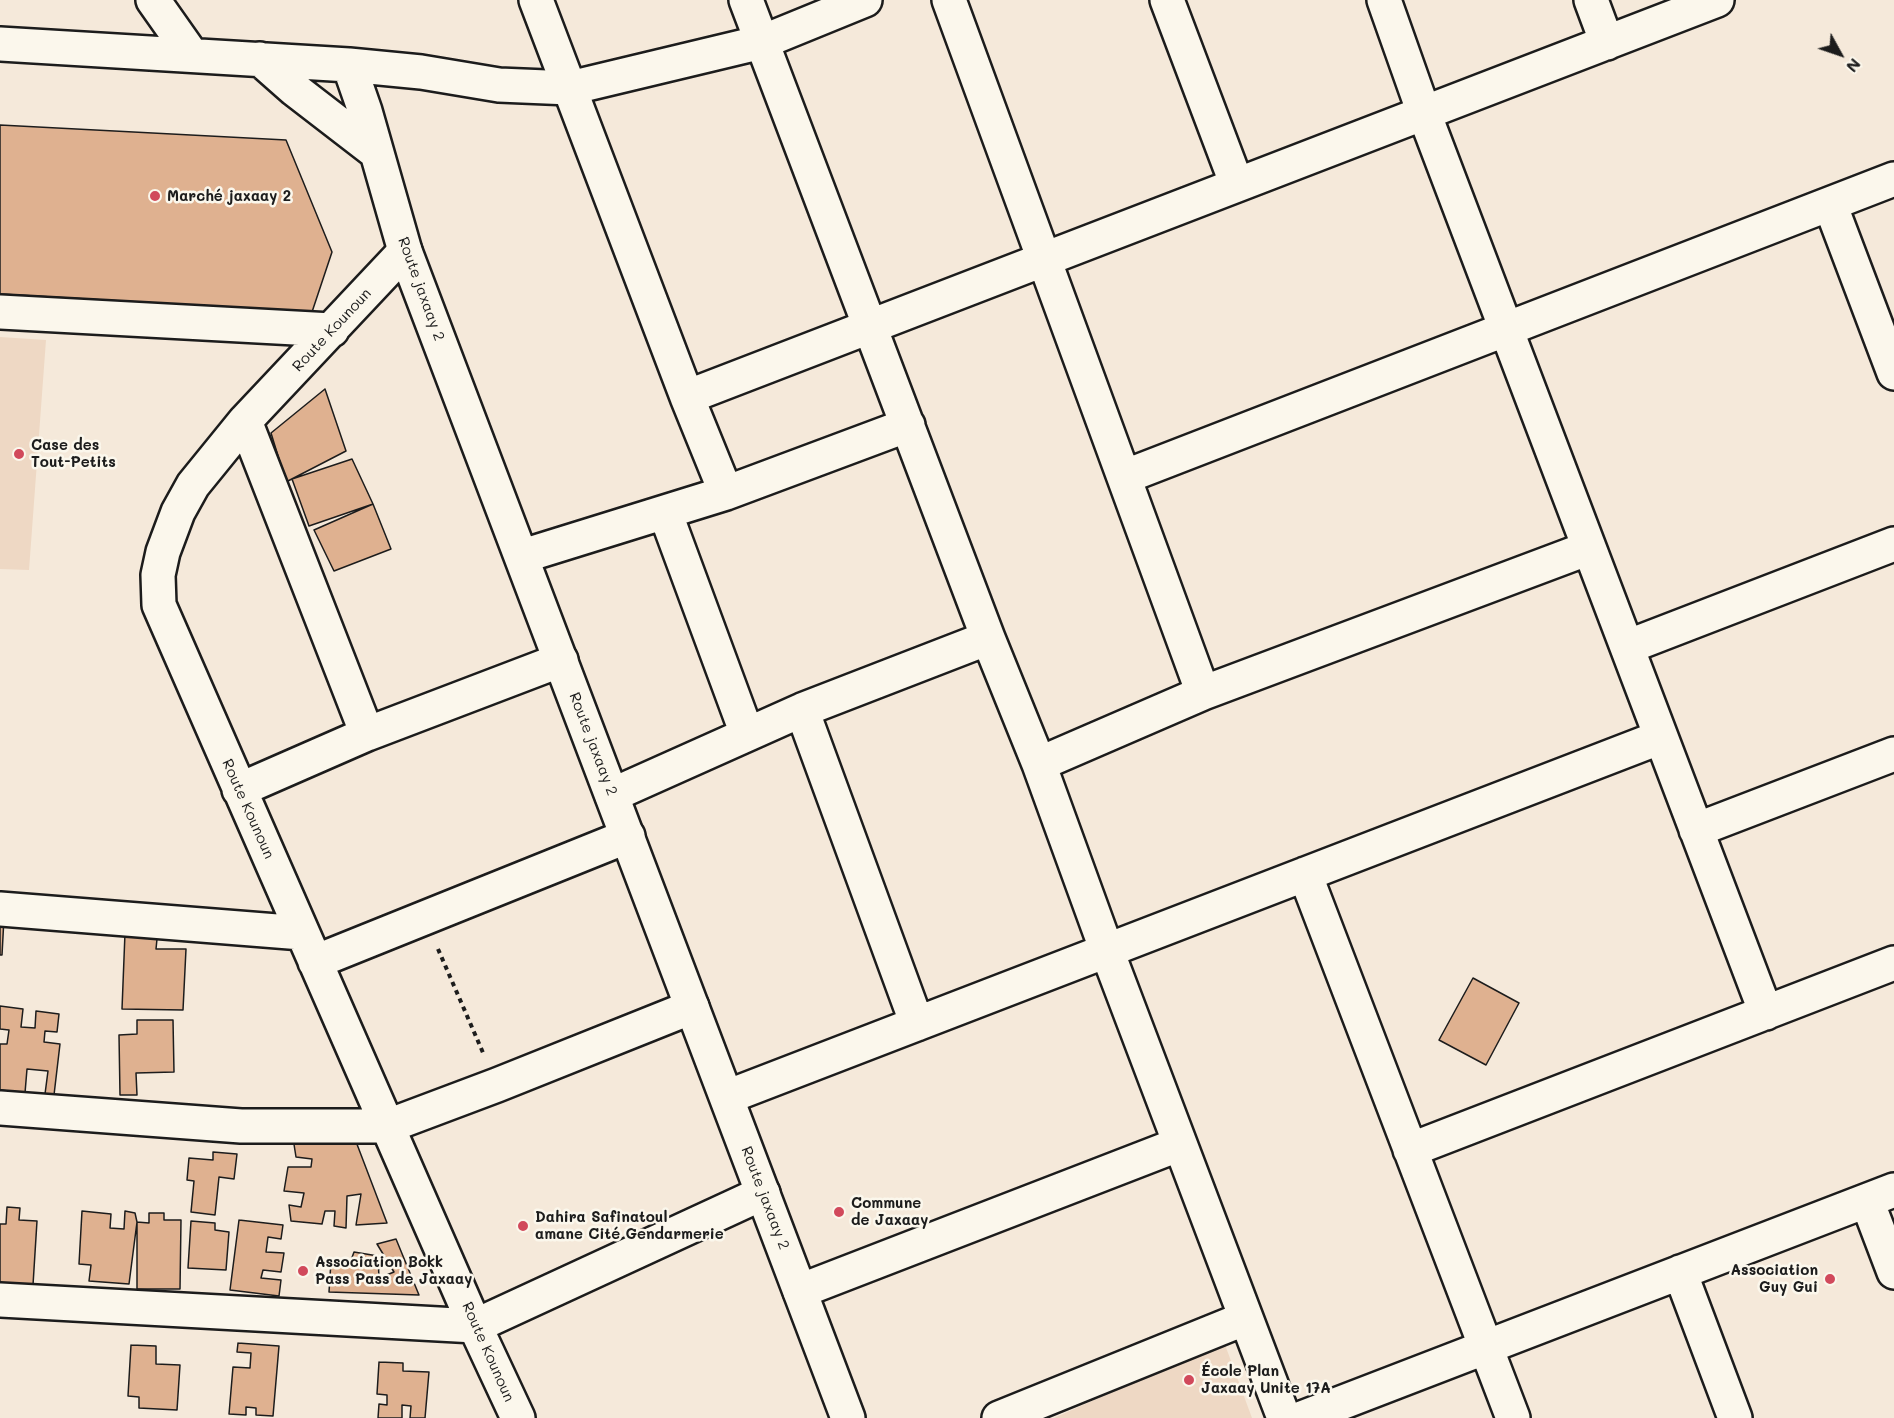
<!DOCTYPE html>
<html>
<head>
<meta charset="utf-8">
<style>
  body { margin:0 }
  #map { position:relative; width:1894px; height:1418px; overflow:hidden; background:#f5e9da; font-family:Mali,sans-serif }
  canvas { display:block }
  .north { position:absolute; left:1810px; top:24px; width:60px; height:60px; -webkit-text-stroke:4px #fbf7ec; paint-order:stroke; rotate:130deg; font-size:16px; font-weight:700; line-height:24px; text-align:center; color:#1c1c1c }
  .north::after { content:''; display:block; margin:auto; width:21px; height:27px; background:#1c1c1c; clip-path:polygon(50% 0,100% 100%,50% 72%,0 100%) }
</style>
</head>
<body>
<div id="map">
<canvas width="1894" height="1418"></canvas>
<div class="north">N</div>
</div>
<script>
const g = document.querySelector('canvas').getContext('2d');
g.lineJoin = 'round';
function fill(path, color) {
  g.fillStyle = color;
  g.fill(path, 'evenodd');
}
function toPath(rows) {
  const path = new Path2D();
  for (const r of rows) {
    path.moveTo(r[0], r[1]);
    for (let i = 2; i < r.length; i += 2) path.lineTo(r[i], r[i + 1]);
  }
  return path;
}
function strokePath(path, color, width, dash) {
  g.strokeStyle = color;
  g.lineWidth = width;
  g.lineCap = dash ? 'butt' : 'round';
  g.setLineDash(dash || []);
  g.stroke(path);
}
function write(font, color, halo, rows, align = 'center') {
  g.font = font + ' Mali,sans-serif';
  g.lineWidth = 5;
  g.setLineDash([]);
  g.textBaseline = 'middle';
  g.strokeStyle = halo;
  g.fillStyle = color;
  for (const [text, x, y, turn = 0] of rows) {
    g.save();
    g.translate(x, y);
    g.rotate((+turn || 0) * Math.PI / 180);
    g.textAlign = isNaN(turn) ? turn : align;
    if (halo) g.strokeText(text, 0, 0);
    g.fillText(text, 0, 0);
    g.restore();
  }
}
fill(toPath([
  [0,337,46,340,29,570,0,569],
  [1224,1342,1252,1418,1054,1418]
]), '#eed8c4');
const building = toPath([
  [0,125,286,140,332,252,312,312,0,294,0,125],
  [325,389,346,451,286,482,271,433,325,389],
  [352,459,373,504,309,526,292,479,352,459],
  [373,504,391,549,334,571,314,530,373,504],
  [0,918,4,918,2,955,0,955,0,918],
  [125,933,157,939,156,949,186,949,183,1010,122,1009,125,933],
  [1473,978,1519,1003,1486,1065,1439,1040,1473,978],
  [0,1006,23,1009,21,1027,35,1028,36,1011,59,1014,57,1032,45,1031,44,1042,60,1044,54,1095,45,1094,48,1071,27,1069,25,1093,0,1090,0,1044,7,1044,9,1030,0,1029,0,1006],
  [137,1020,173,1020,174,1072,136,1073,137,1095,120,1095,119,1035,137,1034,137,1020],
  [293,1138,355,1139,387,1223,356,1225,361,1194,347,1196,346,1228,334,1226,335,1211,325,1211,322,1224,291,1221,289,1205,301,1207,304,1193,284,1191,288,1167,311,1167,312,1159,296,1157,293,1138],
  [213,1152,237,1154,234,1179,219,1177,215,1215,191,1212,194,1181,187,1180,189,1158,213,1160,213,1152],
  [7,1207,20,1208,19,1220,37,1221,33,1285,0,1283,0,1224,6,1224,7,1207],
  [82,1211,111,1214,110,1228,124,1229,125,1211,135,1213,137,1222,129,1284,89,1281,91,1265,79,1264,82,1211],
  [149,1213,164,1213,164,1220,181,1220,180,1289,137,1289,137,1222,149,1223,149,1213],
  [239,1220,283,1225,281,1239,268,1237,266,1252,284,1253,281,1272,263,1270,261,1278,281,1280,279,1296,230,1290,239,1220],
  [191,1221,215,1223,215,1230,229,1232,226,1270,188,1268,191,1221],
  [396,1239,419,1295,329,1292,331,1261,350,1263,354,1252,378,1256,379,1278,394,1272,377,1244,396,1239],
  [238,1343,279,1346,273,1416,256,1415,256,1408,246,1407,246,1415,229,1414,233,1367,250,1368,251,1353,237,1352,238,1343],
  [131,1345,156,1346,156,1364,180,1365,177,1410,139,1408,139,1397,128,1396,131,1345],
  [379,1362,403,1363,403,1371,429,1372,425,1418,410,1418,411,1406,402,1405,402,1418,378,1418,379,1404,387,1405,387,1395,377,1394,379,1362]
]);
fill(building, '#dfb190');
strokePath(building, '#1c1c1c', 1.5);
const street = toPath([
  [536,0,687,397,726,493],
  [746,0,988,638,1039,764,1107,951,1284,1418],
  [949,0,1203,693],
  [1167,0,1237,185],
  [1384,0,1424,113,1766,1013],
  [1591,0,1607,43],
  [1830,204,1894,373],
  [405,251,245,421,193,485,178,512,163,552,158,575,159,605,475,1326,518,1418],
  [0,312,332,330],
  [687,397,1717,0],
  [245,421,367,734],
  [1124,477,1894,179],
  [665,512,747,734],
  [523,556,726,493,908,425],
  [1627,647,1894,544],
  [802,710,917,1024],
  [1039,764,1203,693,1589,548],
  [239,790,367,734,561,660],
  [612,795,802,710,988,638],
  [1696,830,1894,754],
  [1305,874,1513,1418],
  [0,909,302,933],
  [315,962,628,836],
  [727,1097,1661,737],
  [0,1108,241,1126,388,1126,497,1085,692,1007],
  [1410,1150,1894,963],
  [1867,1201,1894,1272],
  [1680,1272,1735,1418],
  [800,1291,1180,1144],
  [0,1300,475,1326,763,1193],
  [999,1418,1246,1318],
  [1302,1418,1894,1190]
]);
const secondary = toPath([
  [153,0,191,54],
  [0,44,349,65,421,72,499,85,570,88,762,42,865,0],
  [260,59,294,89,377,153],
  [349,65,365,111,405,251,848,1418]
]);
strokePath(street, '#1c1c1c', 38);
strokePath(secondary, '#1c1c1c', 38);
strokePath(toPath([
  [438,949,484,1055]
]), '#1c1c1c', 4, [4.5, 4.5]);
strokePath(street, '#fbf7ec', 33);
strokePath(secondary, '#fbf7ec', 33);
for (const [x, y, r, color] of [
  [155,196,6,"#d1495b"],
  [19,454,6,"#d1495b"],
  [839,1212,6,"#d1495b"],
  [523,1226,6,"#d1495b"],
  [303,1271,6,"#d1495b"],
  [1830,1279,6,"#d1495b"],
  [1189,1380,6,"#d1495b"]
]) {
  const dot = new Path2D();
  dot.arc(x, y, r, 0, 2 * Math.PI);
  g.fillStyle = color;
  g.fill(dot);
  strokePath(dot, '#fbf7ec', 2);
}
write('bold 15px', '#1c1c1c', '#fbf7ec', [
  ["Marché jaxaay 2",167,196],
  ["Case des",31,445],
  ["Tout-Petits",31,462],
  ["Commune",851,1203],
  ["de Jaxaay",851,1220],
  ["Dahira Safinatoul",535,1217],
  ["amane Cité Gendarmerie",535,1234],
  ["Association Bokk",315,1262],
  ["Pass Pass de Jaxaay",315,1279],
  ["Association",1818,1270,"right"],
  ["Guy Gui",1818,1287,"right"],
  ["École Plan",1201,1371],
  ["Jaxaay Unite 17A",1201,1388]
], 'left');
write('15px', '#1c1c1c', '#fbf7ec', [
  ["Route jaxaay 2",421,289,70],
  ["Route Kounoun",332,330,-47],
  ["Route jaxaay 2",593,744,69],
  ["Route Kounoun",248,809,66],
  ["Route jaxaay 2",765,1198,69],
  ["Route Kounoun",488,1352,66]
]);
</script>
</body>
</html>
